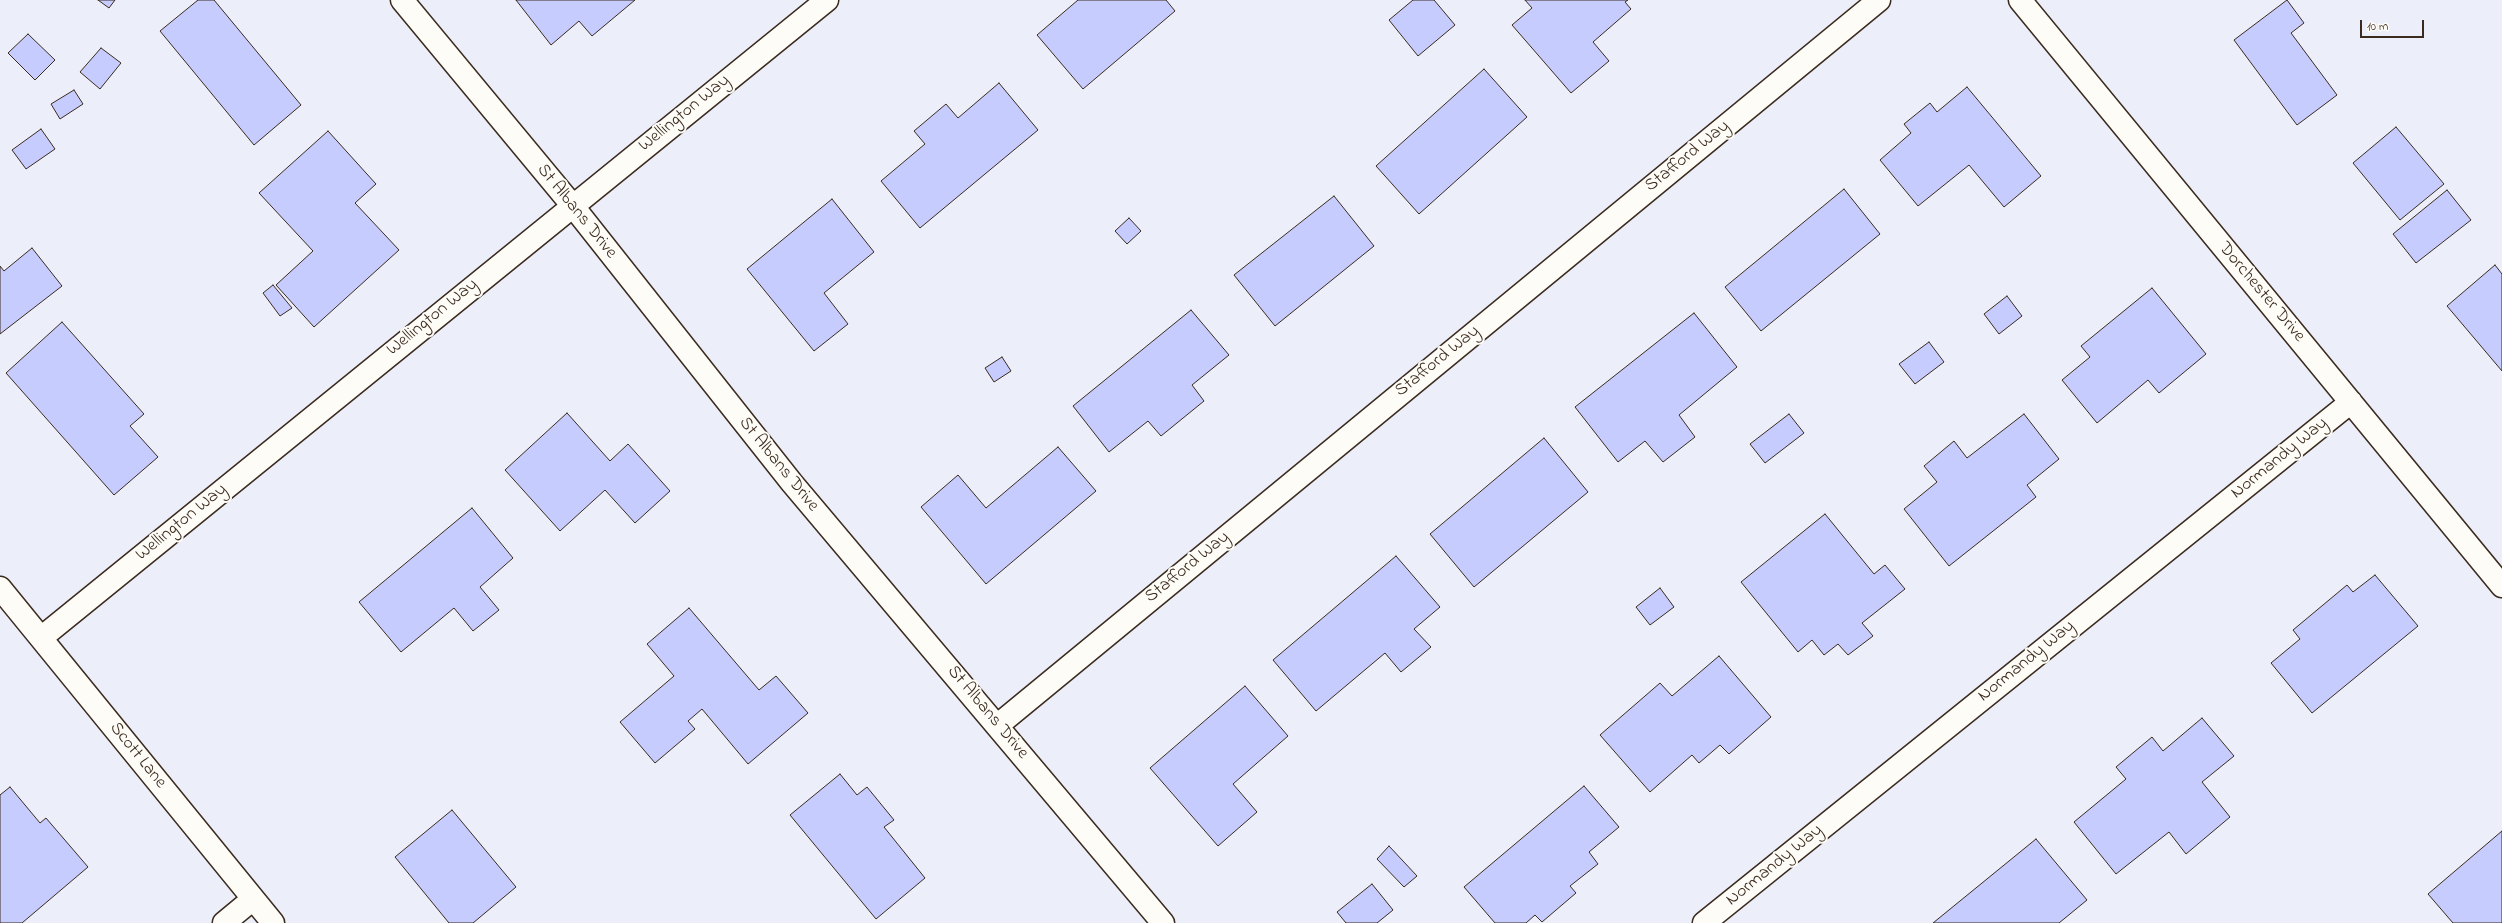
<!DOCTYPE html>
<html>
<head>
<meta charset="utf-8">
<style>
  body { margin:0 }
  #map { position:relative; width:2502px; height:923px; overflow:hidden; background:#eceef9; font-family:"Indie Flower",sans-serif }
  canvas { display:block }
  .scale { position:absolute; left:2360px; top:20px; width:64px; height:18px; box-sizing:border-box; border:2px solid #3b2a1e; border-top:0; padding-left:5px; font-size:12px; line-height:14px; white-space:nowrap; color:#3b2a1e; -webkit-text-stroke:3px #fdfcf7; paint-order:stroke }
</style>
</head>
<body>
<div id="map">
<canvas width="2502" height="923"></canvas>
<div class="scale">10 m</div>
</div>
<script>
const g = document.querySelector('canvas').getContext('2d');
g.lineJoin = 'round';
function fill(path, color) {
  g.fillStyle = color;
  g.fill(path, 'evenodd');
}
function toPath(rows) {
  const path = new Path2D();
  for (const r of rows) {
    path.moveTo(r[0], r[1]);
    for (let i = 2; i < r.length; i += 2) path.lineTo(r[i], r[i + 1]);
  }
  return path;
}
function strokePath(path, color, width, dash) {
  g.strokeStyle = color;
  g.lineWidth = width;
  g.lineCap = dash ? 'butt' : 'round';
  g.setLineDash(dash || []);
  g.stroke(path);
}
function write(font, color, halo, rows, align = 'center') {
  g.font = font + ' "Indie Flower",sans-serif';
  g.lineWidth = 4;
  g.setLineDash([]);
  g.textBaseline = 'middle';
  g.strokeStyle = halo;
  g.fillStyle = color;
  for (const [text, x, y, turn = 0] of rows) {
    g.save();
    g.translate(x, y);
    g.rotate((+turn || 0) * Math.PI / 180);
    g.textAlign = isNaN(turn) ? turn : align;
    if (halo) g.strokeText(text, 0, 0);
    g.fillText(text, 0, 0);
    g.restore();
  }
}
const building = toPath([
  [98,0,115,0,109,8,98,0],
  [198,0,214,0,301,105,254,145,160,31,198,0],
  [516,0,635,0,592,36,579,21,551,45,516,0],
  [1078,0,1166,0,1175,11,1083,89,1037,35,1078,0],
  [1413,0,1434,0,1455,25,1418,56,1389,20,1413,0],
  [1525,0,1628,0,1625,2,1631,9,1593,42,1609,61,1571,93,1512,25,1532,8,1525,0],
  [2287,0,2304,23,2291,33,2337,95,2297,125,2234,40,2287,0],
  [28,34,55,60,35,80,8,53,28,34],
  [101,48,121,63,100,89,80,72,101,48],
  [1484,69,1527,117,1419,214,1376,166,1484,69],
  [999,83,1038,130,920,228,881,181,925,144,914,131,946,104,958,118,999,83],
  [1967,87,2041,176,2004,207,1969,165,1918,206,1880,160,1911,133,1904,124,1930,103,1937,112,1967,87],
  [74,90,83,104,60,119,51,104,74,90],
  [2396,127,2444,184,2400,220,2353,163,2396,127],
  [41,129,55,149,26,169,12,150,41,129],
  [328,131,376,184,355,203,399,250,314,327,276,285,313,251,259,193,328,131],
  [1844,189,1880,234,1761,331,1725,287,1844,189],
  [2447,190,2471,220,2416,263,2393,234,2447,190],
  [1334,196,1374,246,1275,326,1234,275,1334,196],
  [832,199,874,252,824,293,848,324,814,351,747,269,832,199],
  [1129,218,1141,231,1127,244,1115,231,1129,218],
  [32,248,62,286,0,334,0,266,4,271,32,248],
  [2495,265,2502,274,2502,371,2447,306,2495,265],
  [273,285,292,308,280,316,263,293,273,285],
  [2152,288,2206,354,2159,393,2148,380,2097,423,2062,380,2090,357,2081,346,2152,288],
  [2007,296,2022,316,1999,334,1984,314,2007,296],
  [1191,310,1229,355,1192,385,1204,401,1161,436,1148,421,1109,452,1073,406,1191,310],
  [1694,313,1737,367,1679,415,1695,437,1663,462,1645,441,1618,462,1575,407,1694,313],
  [62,322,144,414,130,426,158,457,114,495,6,373,62,322],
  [1929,342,1944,362,1915,384,1899,364,1929,342],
  [1002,357,1011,371,994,382,985,368,1002,357],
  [567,413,610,461,628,444,670,491,635,523,605,490,560,531,505,470,567,413],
  [1789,414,1804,433,1765,463,1750,444,1789,414],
  [2024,414,2059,459,2027,485,2036,497,1949,566,1904,509,1937,482,1924,466,1954,441,1967,458,2024,414],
  [1544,438,1588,492,1474,587,1430,534,1544,438],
  [1058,447,1096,491,986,584,921,507,958,475,986,508,1058,447],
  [472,508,513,558,480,587,499,610,473,631,454,608,401,652,359,602,472,508],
  [1825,514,1874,574,1885,565,1905,589,1862,623,1873,636,1848,655,1838,644,1824,655,1812,640,1798,652,1741,582,1825,514],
  [1396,556,1440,607,1414,629,1431,647,1401,672,1385,653,1316,711,1273,660,1396,556],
  [2375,575,2418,626,2312,713,2271,663,2300,639,2293,630,2347,585,2353,592,2375,575],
  [1660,588,1674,607,1650,625,1636,607,1660,588],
  [689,608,759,690,776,676,808,713,748,764,702,709,688,721,695,729,655,763,620,722,674,676,647,644,689,608],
  [1719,656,1771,717,1729,754,1720,745,1699,763,1692,755,1650,792,1600,735,1660,683,1672,696,1719,656],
  [1245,686,1288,736,1233,784,1257,812,1218,846,1150,768,1245,686],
  [2202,718,2234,756,2202,782,2230,817,2186,854,2169,832,2116,874,2074,822,2126,779,2116,767,2152,737,2163,751,2202,718],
  [840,774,857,795,867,787,894,820,884,827,925,878,876,919,790,815,840,774],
  [1584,786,1619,827,1589,852,1598,864,1570,886,1576,893,1542,922,1535,915,1526,923,1495,923,1464,887,1584,786],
  [10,787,40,823,46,818,88,867,22,923,0,923,0,795,10,787],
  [452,810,516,887,473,923,449,923,395,857,452,810],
  [2502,831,2502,923,2453,923,2428,894,2502,831],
  [2036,839,2087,900,2059,923,1933,923,2036,839],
  [1389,846,1417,876,1404,887,1377,859,1389,846],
  [1372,884,1393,910,1377,923,1346,923,1337,912,1372,884]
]);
fill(building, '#c6ccfe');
strokePath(building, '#3b2a1e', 1);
const minor = toPath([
  [402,0,572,205,792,483,1163,923],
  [2020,0,2502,586],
  [0,588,273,923],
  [41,638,827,0],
  [998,725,1879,0],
  [224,923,253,899],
  [1704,923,2351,402]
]);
strokePath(minor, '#3b2a1e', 25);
strokePath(minor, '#fdfcf7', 22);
write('18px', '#3b2a1e', '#fdfcf7', [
  ["Wellington Way",685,114,-39],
  ["Stafford Way",1688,157,-39],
  ["St Albans Drive",576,212,51],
  ["Dorchester Drive",2261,293,50],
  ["Wellington Way",433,318,-39],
  ["Stafford Way",1438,362,-39],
  ["Normandy Way",2280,459,-39],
  ["St Albans Drive",778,465,51],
  ["Wellington Way",182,523,-39],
  ["Stafford Way",1188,568,-39],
  ["Normandy Way",2027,662,-39],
  ["St Albans Drive",987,713,50],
  ["Scott Lane",137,756,51],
  ["Normandy Way",1775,866,-39]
]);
</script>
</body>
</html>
